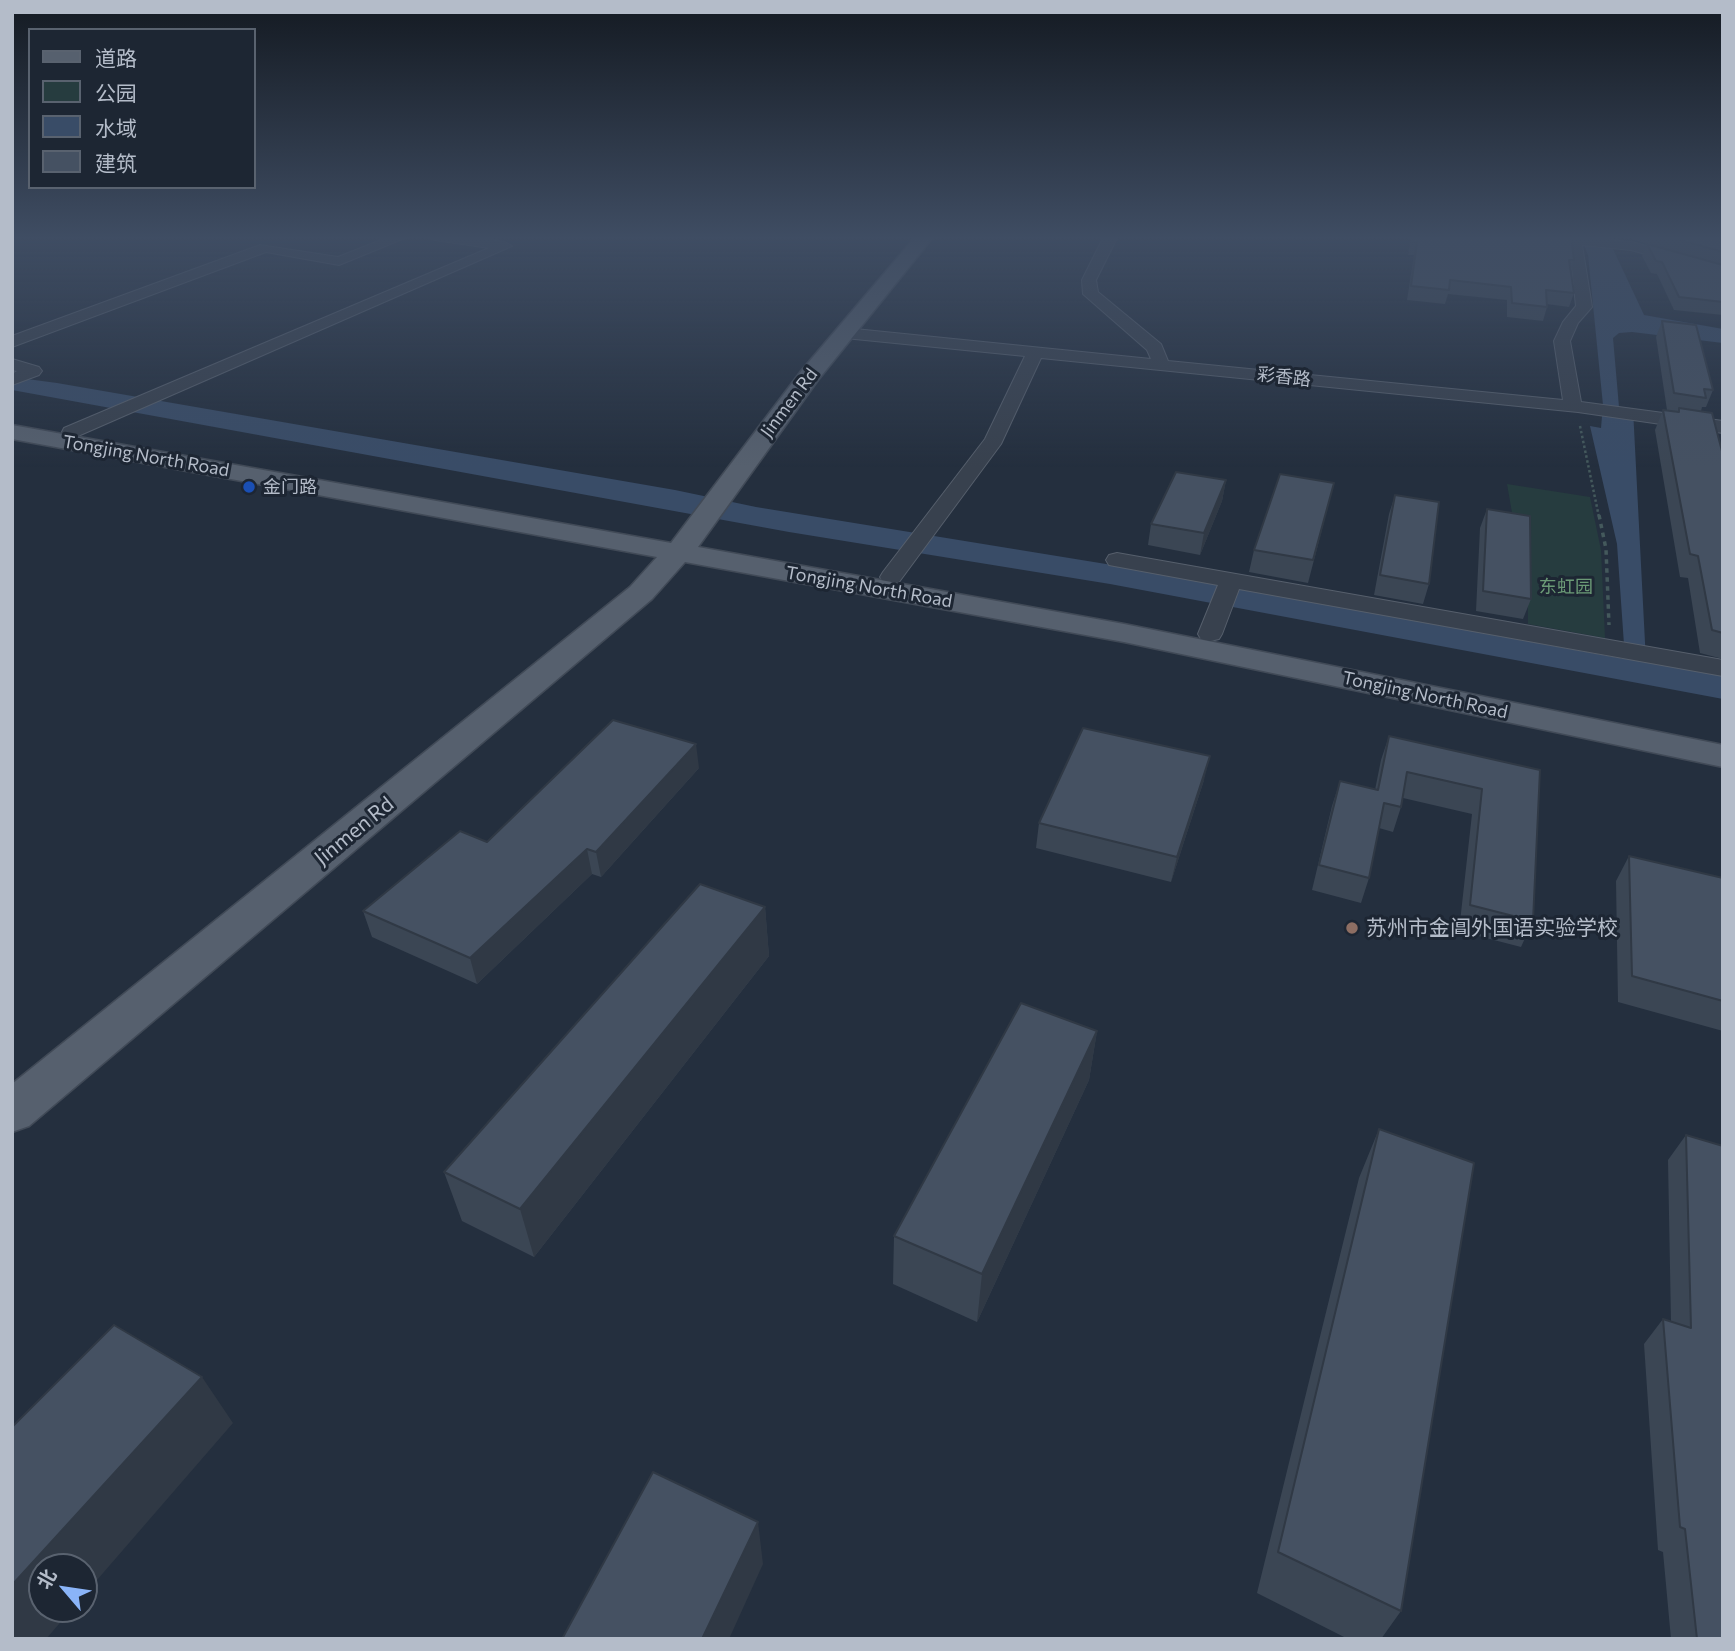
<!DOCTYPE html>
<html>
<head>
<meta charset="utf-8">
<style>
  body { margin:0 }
  #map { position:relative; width:1735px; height:1651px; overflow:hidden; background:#242f3e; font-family:Commissioner,"Noto Sans SC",sans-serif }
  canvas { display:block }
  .frame { position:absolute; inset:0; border:14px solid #b4bcc9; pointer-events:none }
  .legend { position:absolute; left:28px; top:28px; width:228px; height:161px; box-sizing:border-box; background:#1d2633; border:2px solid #59626f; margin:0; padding:9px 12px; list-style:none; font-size:21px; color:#b4bcc9 }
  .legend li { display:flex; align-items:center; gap:14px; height:35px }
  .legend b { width:35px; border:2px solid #59626f }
  .north { position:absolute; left:28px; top:1553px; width:70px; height:70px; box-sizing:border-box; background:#1d2633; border:2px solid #59626f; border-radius:50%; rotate:299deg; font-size:19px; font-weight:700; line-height:28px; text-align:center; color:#b4bcc9 }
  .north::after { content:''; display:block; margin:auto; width:24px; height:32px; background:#8ab4f8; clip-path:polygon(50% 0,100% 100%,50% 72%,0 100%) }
</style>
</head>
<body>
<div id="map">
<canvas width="1735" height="1651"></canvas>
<div class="frame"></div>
<ul class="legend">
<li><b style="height:9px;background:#56606e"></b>道路</li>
<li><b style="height:19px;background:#263c3f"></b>公园</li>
<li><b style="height:19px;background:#394c67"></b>水域</li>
<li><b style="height:19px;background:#455162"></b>建筑</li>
</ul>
<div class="north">北</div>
</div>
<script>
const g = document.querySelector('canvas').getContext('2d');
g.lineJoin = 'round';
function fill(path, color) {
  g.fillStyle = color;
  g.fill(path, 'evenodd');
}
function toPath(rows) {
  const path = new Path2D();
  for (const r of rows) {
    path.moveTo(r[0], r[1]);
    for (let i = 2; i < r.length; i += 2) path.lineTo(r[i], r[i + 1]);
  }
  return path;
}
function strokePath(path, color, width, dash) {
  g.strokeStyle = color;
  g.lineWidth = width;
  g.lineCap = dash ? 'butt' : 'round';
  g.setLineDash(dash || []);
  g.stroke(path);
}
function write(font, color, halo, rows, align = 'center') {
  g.font = font + ' Commissioner,"Noto Sans SC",sans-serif';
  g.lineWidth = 6;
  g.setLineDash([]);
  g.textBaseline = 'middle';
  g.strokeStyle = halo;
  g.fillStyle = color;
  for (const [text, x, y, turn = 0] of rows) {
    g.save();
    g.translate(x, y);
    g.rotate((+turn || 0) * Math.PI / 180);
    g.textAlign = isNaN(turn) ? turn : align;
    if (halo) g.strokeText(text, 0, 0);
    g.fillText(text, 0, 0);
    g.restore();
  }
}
fill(toPath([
  [1507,484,1590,497,1601,550,1605,638,1528,624,1528,532,1515,530]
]), '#263c3f');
fill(toPath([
  [1580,236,1607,236,1644,315,1723,329,1723,343,1632,332,1619,333,1613,338,1619,407,1633,409,1646,662,1723,676,1723,699,1110,584,789,532,12,390,12,377,57,383,675,490,756,507,1106,564,1625,659,1617,544,1590,426,1601,428,1603,405,1588,255]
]), '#394c67');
const minor = toPath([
  [391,236,410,236,339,265,266,252,12,347,12,336,260,245,338,257,391,236],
  [427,236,464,236,505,242,512,246,78,436,64,436,62,432,64,428,489,248,434,240,427,236],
  [1104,236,1118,236,1096,280,1098,292,1161,344,1168,361,1563,400,1554,341,1563,322,1576,306,1570,250,1564,236,1632,242,1723,267,1723,276,1631,250,1582,245,1592,307,1578,323,1570,341,1581,402,1723,421,1723,433,1578,412,1041,358,1001,444,899,582,883,582,880,577,883,572,985,439,1025,356,845,338,837,333,845,328,1151,359,1147,350,1083,294,1082,280,1104,236],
  [12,359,39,367,42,371,39,375,12,385,12,374,17,371,12,370,12,359],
  [1117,553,1723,660,1723,676,1239,589,1222,634,1219,639,1210,641,1201,639,1198,634,1218,585,1109,565,1106,560,1109,555,1117,553]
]);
const major = toPath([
  [916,236,934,236,818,380,698,547,1124,624,1723,745,1723,767,1124,642,685,562,652,599,29,1126,12,1132,12,1084,630,587,657,557,12,439,12,425,671,543,802,370,916,236]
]);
strokePath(minor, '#565f6c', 2);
strokePath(major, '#414a57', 3);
strokePath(toPath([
  [1580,426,1599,517]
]), '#44595c', 2.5, [2.5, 2.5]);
strokePath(toPath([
  [1599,515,1606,549,1609,625]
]), '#44595c', 3.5, [4.5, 4.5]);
fill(minor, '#38414e');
fill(major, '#56606e');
fill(toPath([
  [1411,236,1571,236,1574,260,1571,271,1574,293,1569,307,1547,304,1547,307,1543,321,1507,317,1507,300,1448,294,1445,304,1407,300,1414,255,1408,255],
  [1631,236,1723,236,1723,265,1634,240],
  [1647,244,1723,265,1723,315,1674,310,1657,274,1651,273,1642,256],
  [1662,321,1713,390,1706,407,1702,407,1701,411,1723,455,1723,659,1700,653,1688,578,1680,577,1655,430,1663,410,1667,410,1656,337],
  [1226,480,1222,501,1200,555,1148,545,1151,524],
  [1334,483,1308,583,1249,572,1254,550],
  [1395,495,1429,584,1423,604,1374,595,1389,514],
  [1487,509,1531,599,1523,619,1476,611,1480,528],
  [1389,736,1540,770,1533,921,1521,947,1459,931,1472,814,1403,798,1401,807,1393,832,1379,828,1369,878,1361,903,1312,890,1332,806,1340,781,1375,790,1381,760],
  [699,768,601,877,592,874,477,984,372,937,363,911,487,842],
  [1204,780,1171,882,1036,848,1039,823],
  [1629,856,1723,878,1723,1031,1618,1002,1616,881],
  [765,907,769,956,534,1257,462,1221,444,1172],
  [1097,1031,1089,1080,977,1322,893,1284,894,1236],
  [1379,1129,1401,1611,1381,1639,1348,1639,1257,1593,1359,1178],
  [1686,1135,1723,1639,1671,1639,1663,1552,1658,1550,1644,1344,1663,1319,1671,1322,1668,1160]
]), '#3b4654');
fill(toPath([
  [1226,480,1222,501,1200,555,1204,533],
  [696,744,699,768,601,877,596,852],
  [1210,756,1204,780,1171,882,1177,857],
  [587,849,592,874,477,984,470,958],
  [765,907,769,956,534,1257,520,1209],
  [1097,1031,1089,1080,977,1322,982,1274],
  [202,1377,233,1423,84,1595,84,1567,42,1567,42,1609,72,1609,46,1639,12,1639,12,1585],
  [758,1522,763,1564,729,1639,702,1639]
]), '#303945');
const building = toPath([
  [1412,236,1571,236,1574,260,1569,260,1574,293,1546,290,1547,307,1512,303,1511,287,1450,280,1449,290,1411,286,1417,242,1411,242,1412,236],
  [1666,236,1723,236,1723,252,1666,236],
  [1647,244,1723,265,1723,302,1679,297,1662,262,1656,261,1647,244],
  [1662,321,1696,325,1713,390,1704,389,1706,398,1674,393,1662,321],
  [1679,408,1712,413,1723,455,1723,633,1712,630,1698,556,1690,554,1663,410,1679,412,1679,408],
  [1176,472,1226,480,1204,533,1151,524,1176,472],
  [1280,474,1334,483,1313,560,1254,550,1280,474],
  [1395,495,1439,502,1429,584,1380,575,1395,495],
  [1487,509,1530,516,1531,599,1483,591,1487,509],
  [613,720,696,744,596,852,587,849,470,958,363,911,460,831,487,842,613,720],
  [1083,728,1210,756,1177,857,1039,823,1083,728],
  [1389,736,1540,770,1533,921,1470,905,1482,789,1407,772,1401,807,1384,803,1369,878,1319,865,1340,781,1378,790,1389,736],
  [1629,856,1723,878,1723,1001,1632,976,1629,856],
  [700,884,765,907,520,1209,444,1172,700,884],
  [1021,1003,1097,1031,982,1274,894,1236,1021,1003],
  [1379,1129,1474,1163,1401,1611,1278,1552,1379,1129],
  [1686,1135,1723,1146,1723,1639,1697,1639,1685,1529,1680,1527,1663,1319,1691,1328,1686,1135],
  [114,1325,202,1377,12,1585,12,1427,114,1325],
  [653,1472,758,1522,702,1639,562,1639,653,1472]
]);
fill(building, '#455162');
strokePath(building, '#303945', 2);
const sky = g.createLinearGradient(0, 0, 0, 467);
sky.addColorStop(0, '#141a22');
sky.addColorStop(0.51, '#3f4d63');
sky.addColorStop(1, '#3f4d6300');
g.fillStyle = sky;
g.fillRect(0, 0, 1735, 467);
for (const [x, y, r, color] of [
  [249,487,7,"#1a4fb4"],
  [1352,928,7,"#8d6e63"]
]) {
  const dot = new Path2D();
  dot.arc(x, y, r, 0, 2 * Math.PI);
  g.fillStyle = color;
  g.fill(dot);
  strokePath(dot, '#1d2633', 2.5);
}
write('18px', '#b4bcc9', '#1d2633', [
  ["彩香路",1284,377,6],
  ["Jinmen Rd",789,403,-53],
  ["Tongjing North Road",146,456,10],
  ["Tongjing North Road",869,587,10],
  ["Tongjing North Road",1425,695,12]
]);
write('18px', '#b4bcc9', '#1d2633', [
  ["金门路",263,487]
], 'left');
write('18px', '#6b9a76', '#1d2633', [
  ["东虹园",1566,587]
]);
write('21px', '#b4bcc9', '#1d2633', [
  ["Jinmen Rd",354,831,-39]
]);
write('21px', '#b4bcc9', '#1d2633', [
  ["苏州市金阊外国语实验学校",1366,928]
], 'left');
</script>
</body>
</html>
